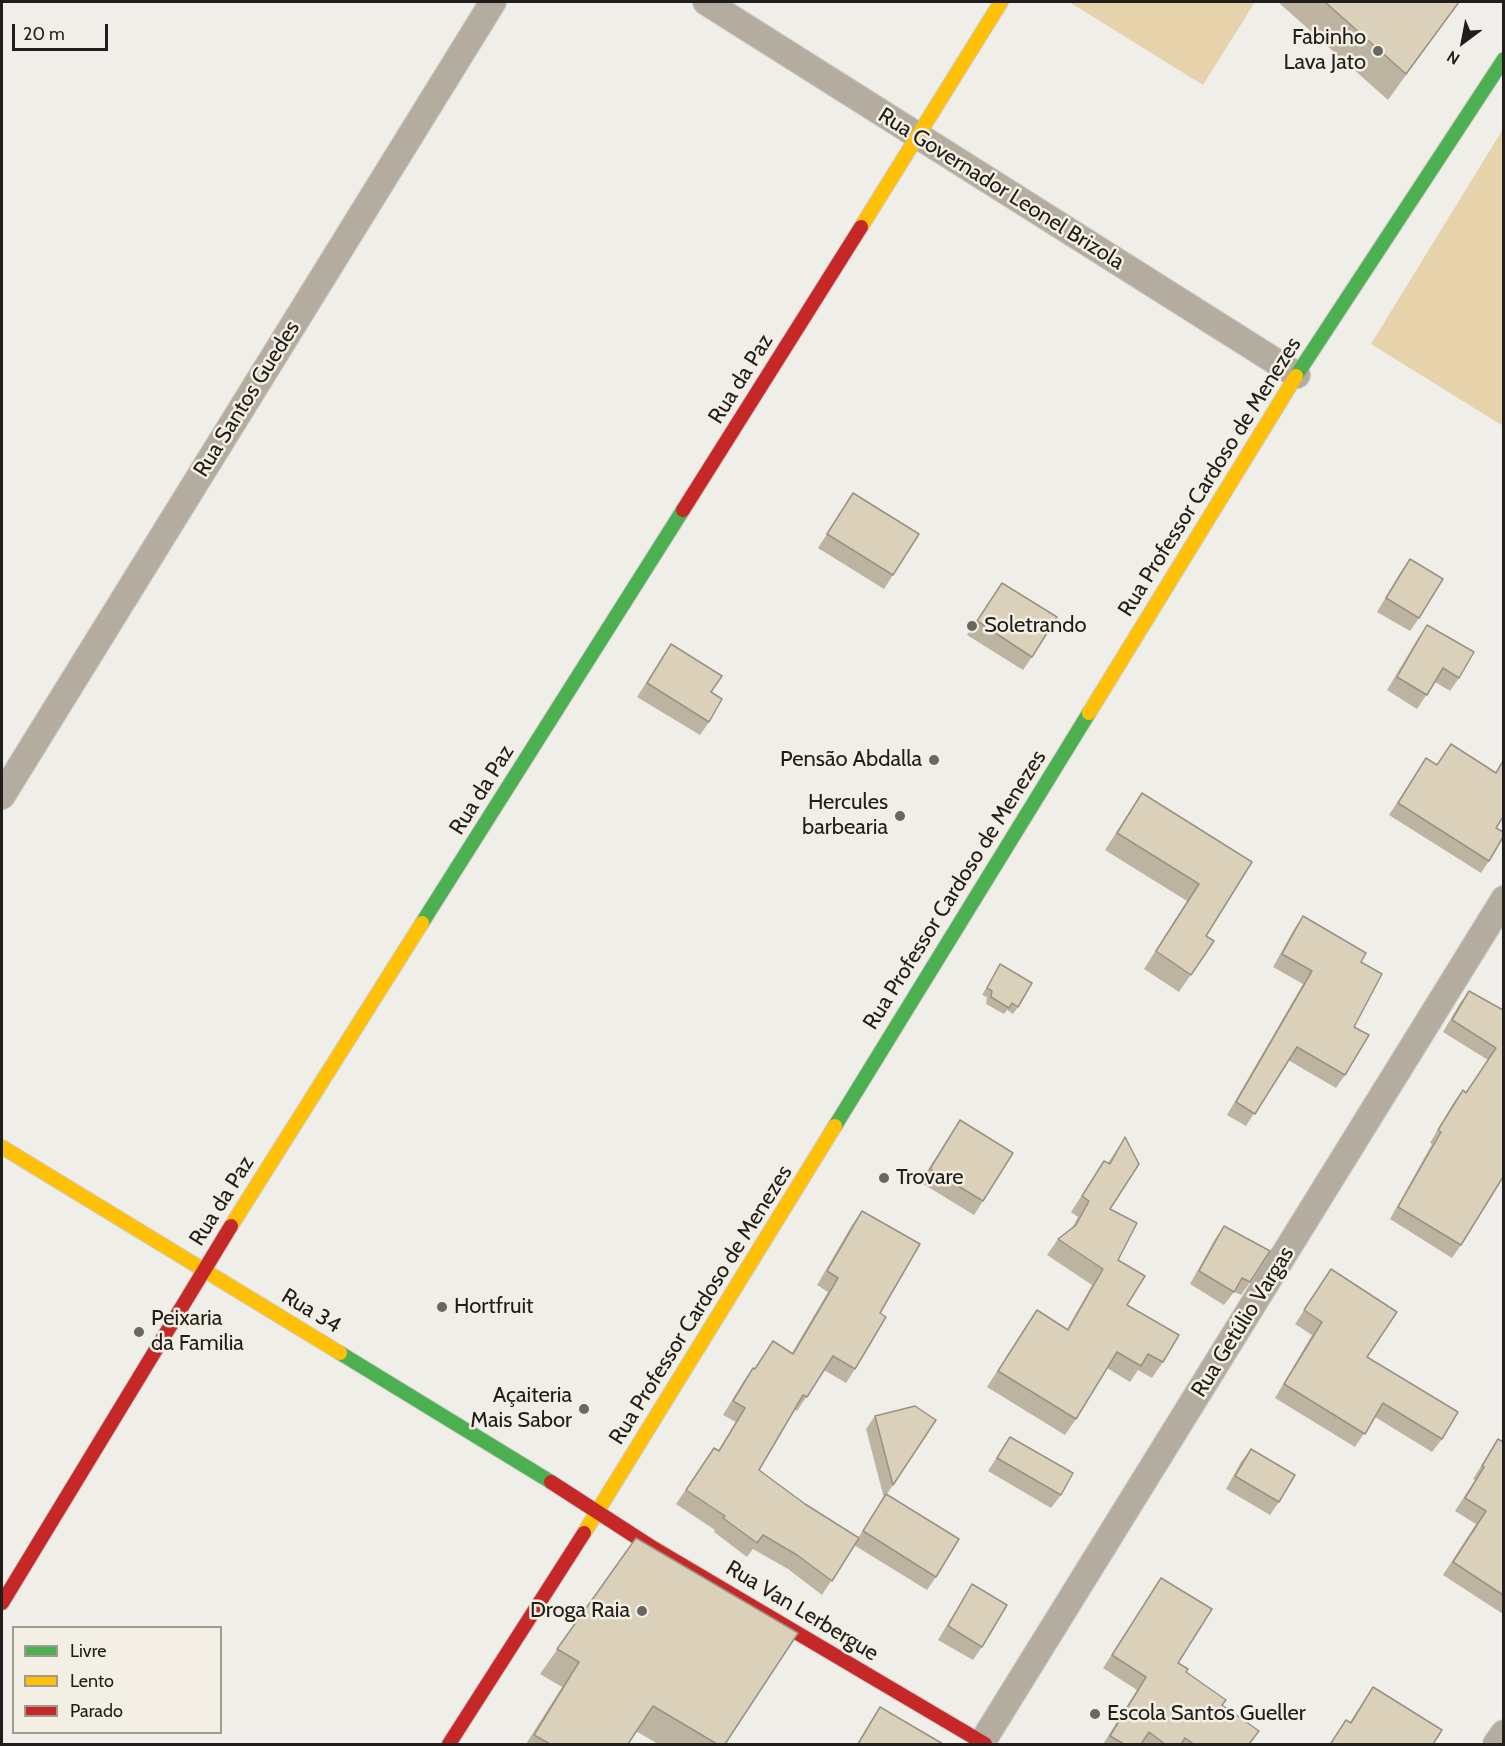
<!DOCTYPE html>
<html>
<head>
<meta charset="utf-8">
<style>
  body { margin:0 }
  #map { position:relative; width:1505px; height:1746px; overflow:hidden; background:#f0eee8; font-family:Cabin,sans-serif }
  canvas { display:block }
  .frame { position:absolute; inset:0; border:3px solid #201e1a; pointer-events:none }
  .legend { position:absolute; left:12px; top:1626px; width:210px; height:108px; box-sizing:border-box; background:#f4efe4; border:2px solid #9f9b93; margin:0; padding:8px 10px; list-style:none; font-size:18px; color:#201e1a }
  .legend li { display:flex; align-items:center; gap:12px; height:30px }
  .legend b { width:30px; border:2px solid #9f9b93 }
  .north { position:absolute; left:1433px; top:12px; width:60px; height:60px; -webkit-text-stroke:4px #f4efe4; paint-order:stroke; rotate:212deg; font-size:16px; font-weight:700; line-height:24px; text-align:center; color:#201e1a }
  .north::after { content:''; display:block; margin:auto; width:21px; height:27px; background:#201e1a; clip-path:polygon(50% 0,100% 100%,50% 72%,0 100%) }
  .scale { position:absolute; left:12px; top:24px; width:96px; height:27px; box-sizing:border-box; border:3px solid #201e1a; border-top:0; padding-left:8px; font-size:18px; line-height:21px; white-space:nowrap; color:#201e1a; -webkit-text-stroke:4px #f4efe4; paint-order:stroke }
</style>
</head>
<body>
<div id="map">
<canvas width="1505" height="1746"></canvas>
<div class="frame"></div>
<ul class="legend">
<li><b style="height:8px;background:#4caf50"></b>Livre</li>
<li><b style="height:8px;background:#ffc107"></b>Lento</li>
<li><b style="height:8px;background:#c62828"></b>Parado</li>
</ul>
<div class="north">N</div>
<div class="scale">20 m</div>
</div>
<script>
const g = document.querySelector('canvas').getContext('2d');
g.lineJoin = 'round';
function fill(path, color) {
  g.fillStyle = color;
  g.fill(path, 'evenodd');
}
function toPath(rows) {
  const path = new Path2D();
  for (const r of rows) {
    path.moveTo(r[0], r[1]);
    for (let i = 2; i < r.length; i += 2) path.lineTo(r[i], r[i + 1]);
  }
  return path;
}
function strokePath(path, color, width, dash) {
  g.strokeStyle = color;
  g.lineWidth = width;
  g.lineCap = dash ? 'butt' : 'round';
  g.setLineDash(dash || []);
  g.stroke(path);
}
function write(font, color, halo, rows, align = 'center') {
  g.font = font + ' Cabin,sans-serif';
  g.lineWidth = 5;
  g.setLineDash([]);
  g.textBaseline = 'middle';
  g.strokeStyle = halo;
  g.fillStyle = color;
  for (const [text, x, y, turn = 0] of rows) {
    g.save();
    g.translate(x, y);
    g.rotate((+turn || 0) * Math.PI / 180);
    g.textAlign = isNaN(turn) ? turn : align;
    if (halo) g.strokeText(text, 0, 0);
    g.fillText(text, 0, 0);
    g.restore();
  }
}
fill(toPath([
  [1069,2,1255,2,1203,85],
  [1503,129,1503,426,1371,344]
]), '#e6d3ac');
const street = toPath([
  [706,2,1297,375],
  [2,796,493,2],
  [981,1744,1504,899],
  [1496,1744,1504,1733]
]);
const fast = toPath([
  [1296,376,1504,59],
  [422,923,683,510],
  [835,1126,1089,713],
  [340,1353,551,1482]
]);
const slow = toPath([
  [861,227,1001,2],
  [1089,713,1296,376],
  [2,1147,340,1353],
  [231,1226,422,923],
  [584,1533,835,1126]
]);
const jam = toPath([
  [683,510,861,227],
  [551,1482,650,1546,985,1744],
  [2,1603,231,1226],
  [449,1744,584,1533]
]);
strokePath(street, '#ceccc8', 28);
strokePath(fast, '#ceccc8', 16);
strokePath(slow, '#ceccc8', 16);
strokePath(jam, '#ceccc8', 16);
strokePath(street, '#b4ad9f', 26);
strokePath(fast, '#4caf50', 14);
strokePath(slow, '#ffc107', 14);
strokePath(jam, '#c62828', 14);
fill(toPath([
  [1278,2,1459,2,1388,100],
  [853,493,893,575,884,589,818,548],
  [1410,559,1419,618,1410,631,1377,612,1400,573],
  [1002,583,1032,657,1023,670,967,635],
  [1427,625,1459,678,1450,691,1435,682,1417,709,1387,690,1418,638],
  [671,644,711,692,709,722,700,735,637,697],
  [1426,758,1437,765,1496,828,1489,861,1481,873,1389,815],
  [1142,793,1252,862,1206,936,1214,941,1179,992,1144,969,1187,901,1105,850,1130,811],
  [1303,916,1361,962,1354,1027,1345,1075,1336,1088,1288,1060,1246,1126,1227,1115,1303,984,1273,967,1294,929],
  [1000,964,1018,1007,1013,1014,1007,1010,1004,1014,986,1004,987,997,982,995],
  [1469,991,1503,1010,1461,1245,1452,1258,1390,1219,1432,1144,1430,1143,1454,1102,1463,1090,1466,1092,1488,1060,1443,1032,1460,1003],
  [960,1120,983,1201,974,1215,920,1182],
  [1125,1137,1110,1209,1127,1305,1163,1362,1152,1378,1138,1370,1130,1382,1107,1368,1076,1419,1065,1435,987,1387,1026,1326,1037,1310,1067,1329,1092,1285,1047,1255,1058,1239,1072,1228,1078,1217,1071,1212,1104,1161,1108,1163],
  [862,1211,880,1313,855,1369,846,1383,824,1370,797,1411,794,1409,759,1470,805,1504,858,1538,884,1498,866,1429,875,1416,936,1420,887,1494,936,1577,927,1590,854,1545,822,1595,788,1569,753,1549,747,1557,714,1532,715,1530,676,1504,714,1448,718,1451,736,1422,723,1415,743,1382,753,1368,754,1369,773,1341,792,1353,828,1292,817,1285,852,1225],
  [1224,1226,1250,1282,1241,1295,1234,1292,1224,1305,1190,1284,1215,1239],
  [1331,1269,1367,1357,1442,1439,1432,1452,1375,1417,1355,1447,1275,1398,1312,1335,1295,1324],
  [1010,1437,1061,1495,1051,1508,988,1471],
  [1498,1439,1503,1442,1503,1614,1443,1575,1476,1524,1455,1511,1475,1480,1473,1479],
  [1251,1449,1279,1502,1270,1515,1226,1489,1241,1462],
  [636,1538,725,1744,658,1744,636,1731,628,1744,526,1744,562,1687,540,1674],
  [1161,1578,1178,1663,1222,1705,1250,1744,1103,1744,1137,1690,1103,1668],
  [972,1584,982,1647,973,1660,938,1640,963,1598],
  [1373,1687,1433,1744,1330,1744,1346,1720,1350,1722],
  [880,1707,943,1744,857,1744,871,1721]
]), '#bcb4a1');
const building = toPath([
  [1325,2,1459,2,1406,74,1325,2],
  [853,493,919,534,893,575,827,534,853,493],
  [1410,559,1443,579,1419,618,1386,598,1410,559],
  [1002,583,1057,617,1032,657,977,621,1002,583],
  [1427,625,1474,652,1459,678,1443,668,1427,695,1397,677,1427,625],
  [671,644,722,676,711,692,722,699,709,722,647,683,671,644],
  [1451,744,1496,773,1503,761,1503,817,1496,828,1503,832,1503,837,1489,861,1398,803,1426,758,1437,765,1451,744],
  [1142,793,1252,862,1206,936,1214,941,1191,975,1156,951,1199,884,1117,833,1142,793],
  [1303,916,1366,953,1361,962,1382,974,1354,1027,1369,1035,1345,1075,1297,1047,1255,1114,1236,1102,1312,971,1282,954,1303,916],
  [1000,964,1032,983,1018,1007,1012,1003,1009,1008,991,997,992,991,987,988,1000,964],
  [1469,991,1503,1010,1503,1177,1461,1245,1398,1207,1441,1132,1438,1130,1463,1090,1466,1093,1496,1048,1452,1020,1469,991],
  [960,1120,1013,1153,983,1201,930,1169,960,1120],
  [1125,1137,1139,1164,1110,1209,1137,1223,1118,1260,1145,1276,1127,1305,1179,1335,1163,1362,1148,1354,1141,1366,1117,1352,1076,1419,998,1371,1037,1310,1068,1330,1103,1269,1058,1239,1076,1225,1089,1201,1082,1196,1104,1161,1110,1164,1125,1137],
  [862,1211,920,1244,880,1313,886,1317,855,1369,833,1356,807,1397,803,1395,759,1470,805,1504,859,1538,832,1581,797,1555,763,1535,757,1543,723,1518,725,1516,686,1490,714,1448,719,1451,745,1408,733,1401,753,1368,755,1369,773,1341,793,1354,838,1278,827,1271,862,1211],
  [1224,1226,1270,1251,1250,1282,1242,1278,1234,1292,1199,1271,1224,1226],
  [1331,1269,1397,1312,1367,1357,1458,1412,1442,1439,1383,1403,1365,1434,1284,1384,1322,1322,1304,1310,1331,1269],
  [915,1406,936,1420,893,1485,875,1416,915,1406],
  [1010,1437,1073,1473,1061,1495,997,1458,1010,1437],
  [1498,1439,1503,1442,1503,1595,1453,1562,1486,1511,1465,1498,1484,1467,1482,1466,1498,1439],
  [1251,1449,1295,1475,1279,1502,1235,1476,1251,1449],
  [886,1494,959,1539,936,1577,863,1531,886,1494],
  [636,1538,798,1633,725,1744,717,1744,653,1706,628,1744,550,1744,534,1735,579,1662,557,1649,636,1538],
  [1161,1578,1212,1609,1178,1663,1188,1669,1186,1672,1226,1700,1222,1705,1259,1731,1249,1744,1194,1744,1185,1738,1181,1744,1165,1744,1149,1732,1141,1744,1124,1744,1110,1736,1146,1677,1112,1655,1161,1578],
  [972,1584,1007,1605,982,1647,948,1626,972,1584],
  [1373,1687,1442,1730,1433,1744,1334,1744,1331,1743,1346,1720,1351,1723,1373,1687],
  [880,1707,943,1744,858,1744,880,1707]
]);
fill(building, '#dbd1bb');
strokePath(building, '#999283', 1.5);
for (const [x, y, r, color] of [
  [1378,51,6,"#696762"],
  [972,626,6,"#696762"],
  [934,760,6,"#696762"],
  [900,816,6,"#696762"],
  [884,1178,6,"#696762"],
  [442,1307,6,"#696762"],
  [139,1332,6,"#696762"],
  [584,1409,6,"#696762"],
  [642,1611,6,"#696762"],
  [1095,1714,6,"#696762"]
]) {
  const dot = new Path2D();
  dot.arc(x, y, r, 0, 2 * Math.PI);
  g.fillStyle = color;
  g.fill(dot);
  strokePath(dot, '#f4efe4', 2);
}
write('22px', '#201e1a', '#f4efe4', [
  ["Fabinho",1366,38],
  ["Lava Jato",1366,63],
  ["Soletrando",984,626,"left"],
  ["Pensão Abdalla",922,760],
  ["Hercules",888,803],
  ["barbearia",888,828],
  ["Trovare",896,1178,"left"],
  ["Hortfruit",454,1307,"left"],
  ["Peixaria",151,1319,"left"],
  ["da Familia",151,1344,"left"],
  ["Açaiteria",572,1396],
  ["Mais Sabor",572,1421],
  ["Droga Raia",630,1611],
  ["Escola Santos Gueller",1107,1714,"left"]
], 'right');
write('22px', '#201e1a', '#f4efe4', [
  ["Rua Governador Leonel Brizola",1001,189,32],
  ["Rua da Paz",741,379,-58],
  ["Rua Santos Guedes",247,399,-58],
  ["Rua Professor Cardoso de Menezes",1210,477,-58],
  ["Rua da Paz",482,790,-58],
  ["Rua Professor Cardoso de Menezes",955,890,-58],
  ["Rua da Paz",222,1201,-58],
  ["Rua Professor Cardoso de Menezes",701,1305,-58],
  ["Rua 34",311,1311,31],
  ["Rua Getúlio Vargas",1243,1322,-58],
  ["Rua Van Lerbergue",802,1611,31]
]);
</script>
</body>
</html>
